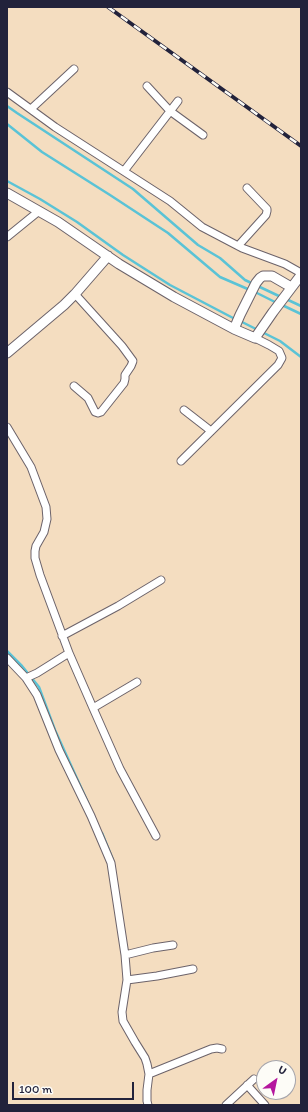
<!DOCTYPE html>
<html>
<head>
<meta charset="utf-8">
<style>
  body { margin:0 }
  #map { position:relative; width:308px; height:1112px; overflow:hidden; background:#f4ddc0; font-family:Itim,sans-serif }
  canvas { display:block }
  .frame { position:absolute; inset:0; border:8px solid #22223b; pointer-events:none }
  .north { position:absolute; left:256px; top:1060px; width:40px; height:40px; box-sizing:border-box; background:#fdfcf7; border:1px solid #a5a5ac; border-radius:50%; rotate:33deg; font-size:11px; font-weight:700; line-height:16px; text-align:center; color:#22223b }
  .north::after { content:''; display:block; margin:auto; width:14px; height:18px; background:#b5179e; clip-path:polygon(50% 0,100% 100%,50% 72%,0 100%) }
  .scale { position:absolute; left:12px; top:1082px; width:122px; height:18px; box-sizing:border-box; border:2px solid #22223b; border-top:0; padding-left:5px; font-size:12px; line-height:14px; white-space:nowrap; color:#22223b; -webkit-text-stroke:3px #fdfcf7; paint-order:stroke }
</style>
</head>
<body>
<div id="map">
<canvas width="308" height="1112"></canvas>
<div class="frame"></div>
<div class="north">U</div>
<div class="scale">100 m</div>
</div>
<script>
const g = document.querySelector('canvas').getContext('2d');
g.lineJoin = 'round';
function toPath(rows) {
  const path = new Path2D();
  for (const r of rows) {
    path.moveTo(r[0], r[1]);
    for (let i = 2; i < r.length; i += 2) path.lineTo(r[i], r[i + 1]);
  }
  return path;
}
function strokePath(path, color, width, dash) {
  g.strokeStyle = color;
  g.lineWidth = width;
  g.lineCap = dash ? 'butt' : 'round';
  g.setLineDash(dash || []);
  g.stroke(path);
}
strokePath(toPath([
  [7,106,17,113,133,189,198,245,220,258,245,280,281,297],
  [7,124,42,152,110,195,168,233,220,277,250,290],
  [7,181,40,199,77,222,123,255,170,285,235,319],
  [255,292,277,303],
  [286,299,301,306],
  [282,305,301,314],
  [240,321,280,341,301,357],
  [7,651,22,666,39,687,55,730,89,805],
  [102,833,113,860]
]), '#5ac3d6', 2.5);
const minor = toPath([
  [147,86,170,111,203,135],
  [7,92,55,127,170,201,202,227,242,248,285,264,301,273],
  [31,109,74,69],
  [124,171,178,101],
  [7,237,39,211],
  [238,246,266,215,267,211,267,209,247,188],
  [74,386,88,398,95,412,98,413,101,412,124,383,125,379,125,375,131,366,133,361,122,346,75,294],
  [184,410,211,431],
  [7,427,31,467,46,507,47,519,44,532,36,546,35,551,35,558,40,575,69,653],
  [181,461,278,365,282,358,279,351,269,345,255,338],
  [62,636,118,606,161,580],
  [7,658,26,678,37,695,59,750,91,816,111,863,125,955,127,980,122,1012,123,1021,135,1042,145,1058,147,1064,149,1074,147,1090,147,1101,148,1105],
  [26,678,37,673,69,653,93,708,137,682],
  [93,708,120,769,156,836],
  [125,955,153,948,173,945],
  [127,980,157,976,193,969],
  [149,1074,211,1049,217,1048,222,1049],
  [247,1085,265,1105],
  [226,1105,254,1079]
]);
const tertiary = toPath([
  [7,193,58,222,119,264,174,297,234,329,255,338,273,312,301,275],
  [234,329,240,315,256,283,260,278,263,276,272,276,291,287],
  [7,353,64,305,75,294,108,256]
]);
strokePath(minor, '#6c636a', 9);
strokePath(tertiary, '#6c636a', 11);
strokePath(minor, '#fff', 7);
strokePath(tertiary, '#fff', 9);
const rail = toPath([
  [108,7,301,146]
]);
strokePath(rail, '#22223b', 4);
strokePath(rail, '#fdfcf7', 2.5, [8]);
</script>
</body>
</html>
